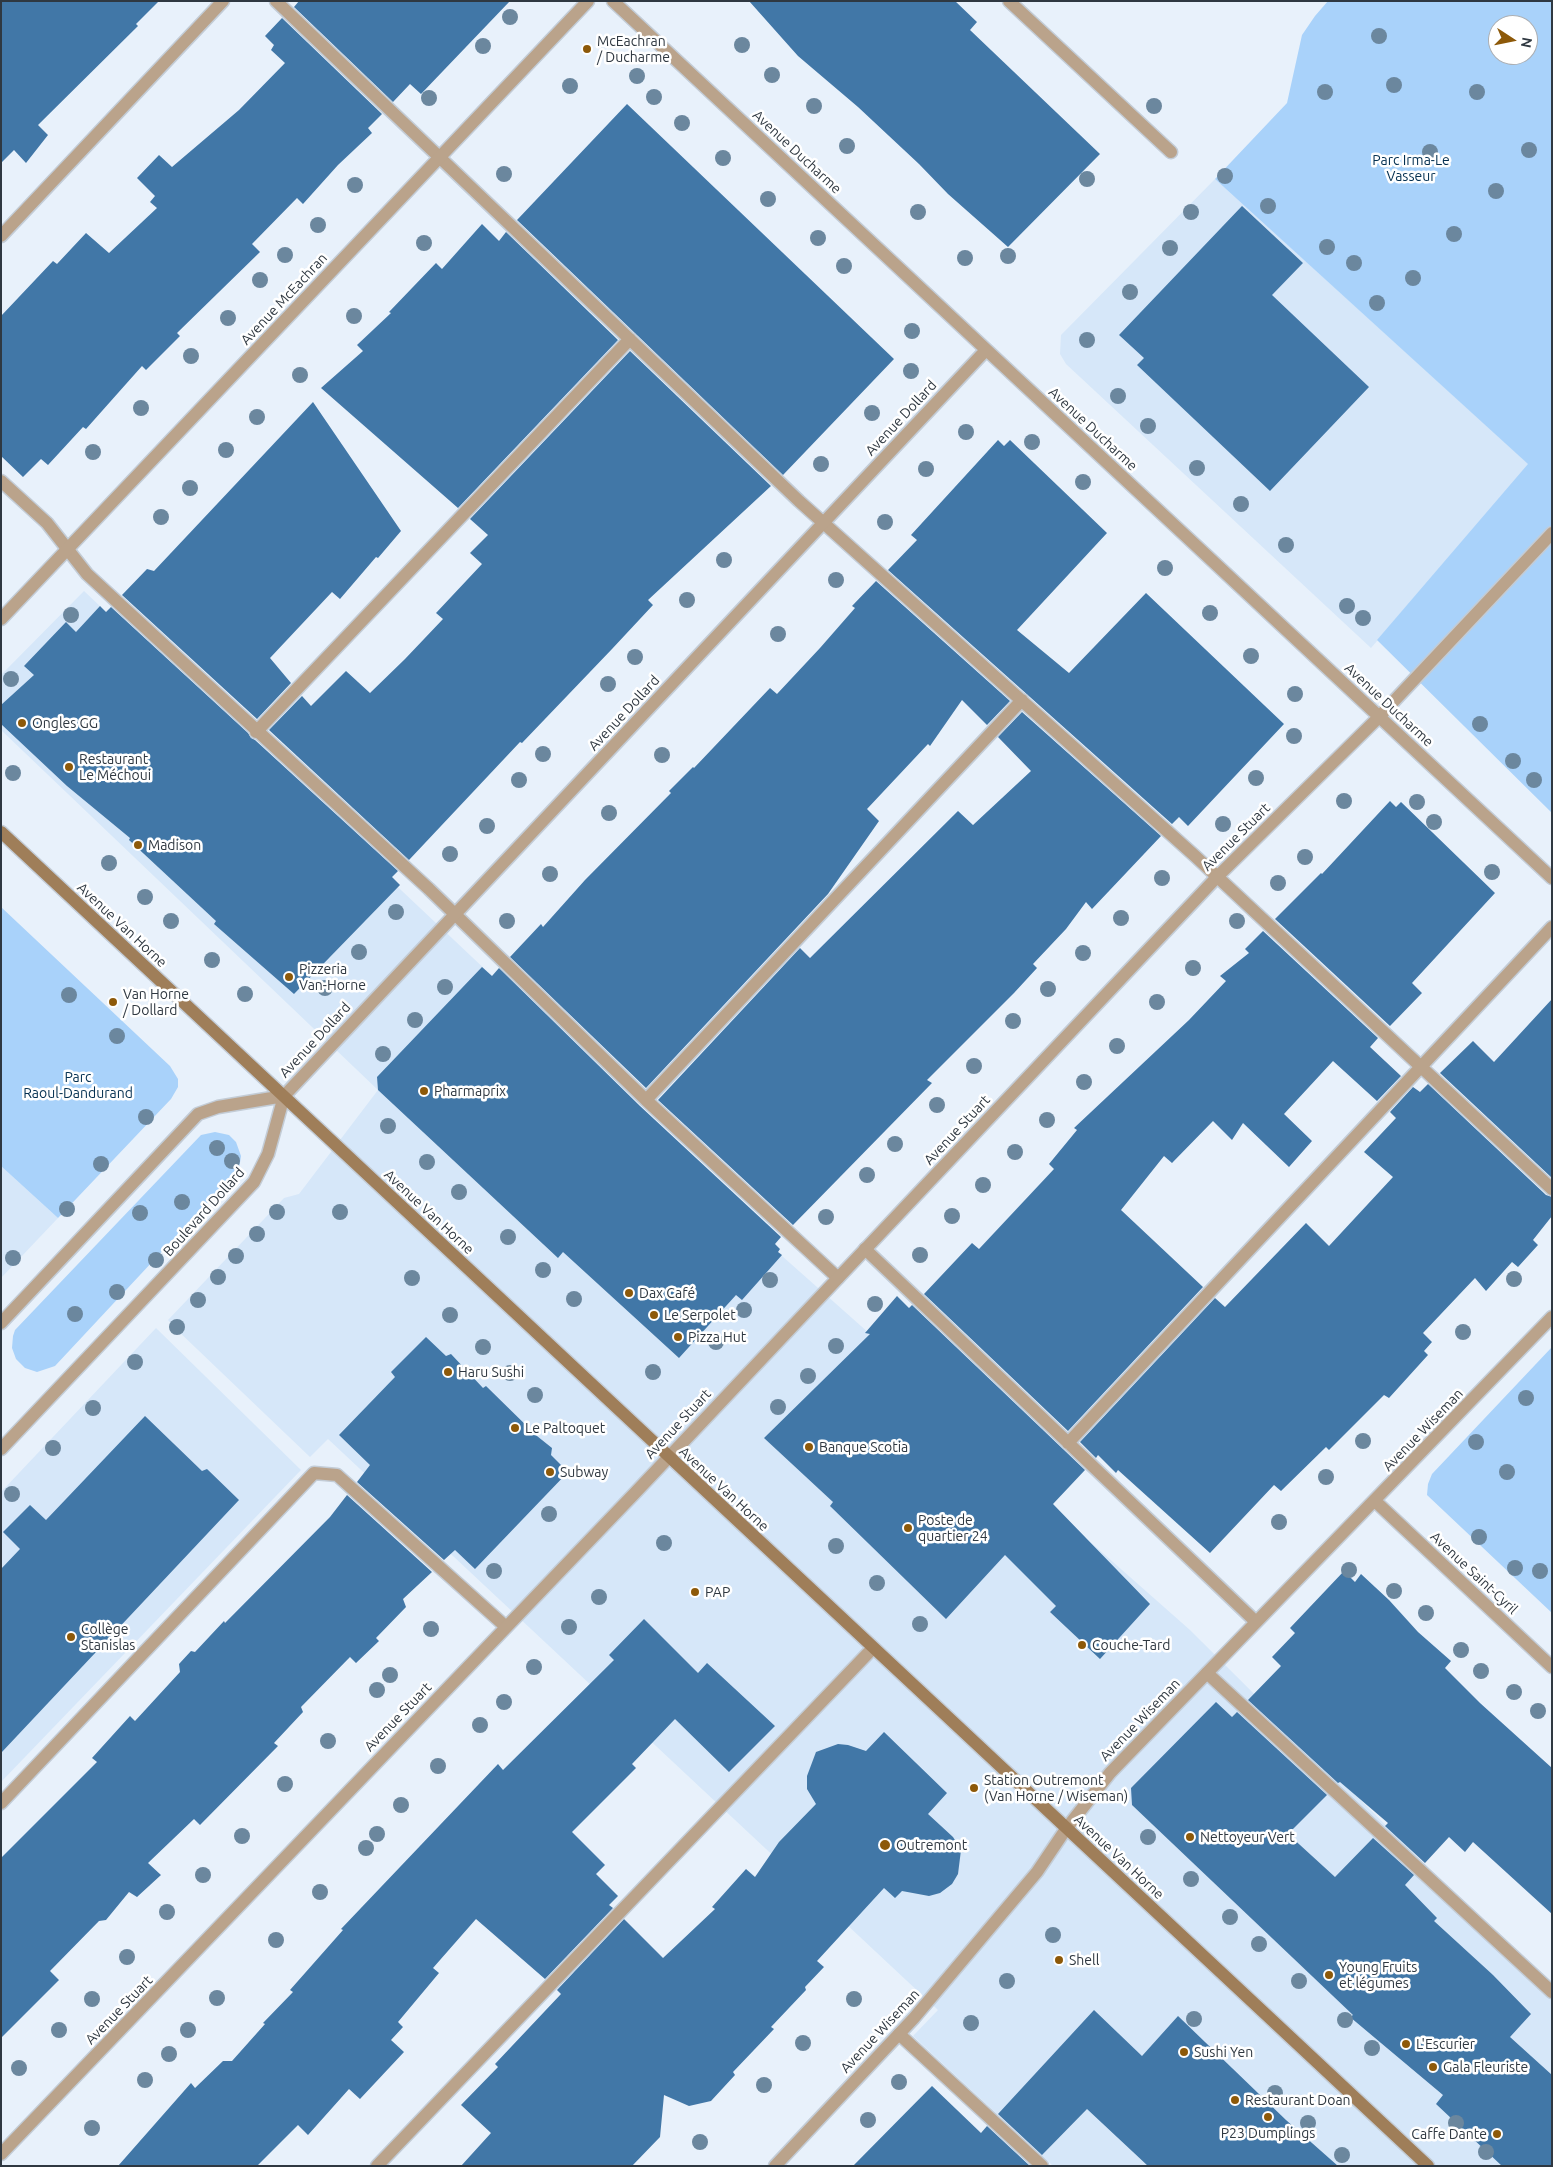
<!DOCTYPE html>
<html>
<head>
<meta charset="utf-8">
<style>
  body { margin:0 }
  #map { position:relative; width:1553px; height:2167px; overflow:hidden; background:#e8f1fb; font-family:Ubuntu,sans-serif }
  canvas { display:block }
  .frame { position:absolute; inset:0; border:2px solid #2f3841; pointer-events:none }
  .north { position:absolute; left:1488px; top:15px; width:50px; height:50px; box-sizing:border-box; background:#fff; border:1px solid #acafb3; border-radius:50%; rotate:101deg; font-size:14px; font-weight:700; line-height:20px; text-align:center; color:#2f3841 }
  .north::after { content:''; display:block; margin:auto; width:18px; height:22px; background:#8d5909; clip-path:polygon(50% 0,100% 100%,50% 72%,0 100%) }
</style>
</head>
<body>
<div id="map">
<canvas width="1553" height="2167"></canvas>
<div class="frame"></div>
<div class="north">N</div>
</div>
<script>
const g = document.querySelector('canvas').getContext('2d');
g.lineJoin = 'round';
function fill(path, color) {
  g.fillStyle = color;
  g.fill(path, 'evenodd');
}
function toPath(rows) {
  const path = new Path2D();
  for (const r of rows) {
    path.moveTo(r[0], r[1]);
    for (let i = 2; i < r.length; i += 2) path.lineTo(r[i], r[i + 1]);
  }
  return path;
}
function strokePath(path, color, width, dash) {
  g.strokeStyle = color;
  g.lineWidth = width;
  g.lineCap = dash ? 'butt' : 'round';
  g.setLineDash(dash || []);
  g.stroke(path);
}
function write(font, color, halo, rows, align = 'center') {
  g.font = font + ' Ubuntu,sans-serif';
  g.lineWidth = 5;
  g.setLineDash([]);
  g.textBaseline = 'middle';
  g.strokeStyle = halo;
  g.fillStyle = color;
  for (const [text, x, y, turn = 0] of rows) {
    g.save();
    g.translate(x, y);
    g.rotate((+turn || 0) * Math.PI / 180);
    g.textAlign = isNaN(turn) ? turn : align;
    if (halo) g.strokeText(text, 0, 0);
    g.fillText(text, 0, 0);
    g.restore();
  }
}
fill(toPath([
  [1215,179,1529,464,1371,648,1066,364,1060,354,1061,335],
  [84,591,666,1140,782,1256,870,1334,934,1404,1190,1630,1552,1991,1552,2166,1053,2166,913,2036,938,2010,328,1439,310,1457,175,1328,168,1320,284,1198,299,1194,378,1090,1,730,1,675],
  [1,1166,58,1218,1,1278],
  [156,1328,301,1470,1,1782,1,1492]
]), '#d6e7f9');
fill(toPath([
  [1328,1,1552,1,1552,813,1377,640,1528,464,1215,179,1287,103,1302,35,1315,16],
  [1498,25,1528,25,1528,55,1498,55],
  [1,907,170,1066,178,1079,178,1087,171,1099,58,1218,1,1166],
  [215,1132,229,1135,236,1142,241,1156,239,1169,55,1366,37,1372,25,1368,16,1359,12,1348,13,1336,15,1330,201,1135],
  [1552,1347,1552,1613,1427,1495,1428,1484,1432,1474]
]), '#a9d2fa');
fill(toPath([
  [1,1,159,1,136,24,138,26,38,125,48,135,26,163,14,150,1,163],
  [299,1,510,1,421,94,410,84,393,102,294,7],
  [749,1,955,1,977,22,970,30,1100,154,1008,247,948,194,919,164,858,107,798,56],
  [282,18,382,114,368,128,372,133,338,165,303,204,297,198,252,244,260,252,177,333,180,336,146,370,142,366,86,429,83,427,48,465,41,459,23,477,1,456,1,316,53,261,57,264,86,233,109,253,157,208,150,202,155,196,137,178,159,155,172,167,239,110,285,63,271,50,274,45,265,36],
  [627,104,894,359,783,475,517,220],
  [1242,206,1303,263,1272,295,1369,387,1270,491,1137,365,1144,358,1119,335],
  [482,224,499,241,506,232,618,340,458,508,321,388,363,351,357,345,391,313,389,312,436,263,442,269],
  [630,351,771,486,648,600,653,605,612,649,522,743,520,742,409,860,269,730,302,696,311,706,346,671,370,693,405,659,443,619,436,613,482,564,470,553,488,535,470,519],
  [313,402,401,531,378,558,376,557,340,599,332,592,270,658,291,683,257,719,122,595,147,569,154,571],
  [998,440,1004,446,1010,440,1107,533,1017,630,1069,673,1146,593,1284,724,1188,826,1179,817,1172,824,888,570,917,540,911,535],
  [876,581,1010,701,987,725,962,700,930,746,928,744,867,809,879,821,828,894,646,1088,510,957,541,924,543,927,585,880,671,793,669,791,693,767,694,768,770,688,777,694,820,648,855,608,852,606],
  [100,606,106,612,111,607,248,733,251,738,255,740,398,871,392,877,400,885,294,994,214,924,216,921,129,840,130,838,67,786,1,724,1,705,34,675,24,666,66,622,76,632],
  [1022,712,1161,836,1092,909,1086,902,1066,929,1033,964,1037,968,1014,993,927,1080,932,1083,793,1225,658,1100,800,948,810,958,958,811,973,825,1031,771,998,737],
  [1390,801,1396,807,1401,802,1495,893,1412,983,1422,993,1390,1026,1275,919,1321,873,1322,874],
  [1263,931,1378,1038,1370,1047,1401,1076,1377,1101,1333,1061,1284,1114,1312,1141,1289,1167,1243,1123,1232,1140,1213,1121,1172,1163,1164,1156,1121,1210,1203,1287,1068,1431,924,1294,972,1243,979,1249,1054,1169,1049,1164,1077,1130,1074,1128,1189,1020,1226,981,1220,976,1249,953,1245,949],
  [482,967,492,976,499,968,640,1106,781,1237,775,1244,780,1249,778,1252,782,1255,742,1300,736,1295,679,1358,563,1252,558,1258,378,1090,377,1077],
  [1552,999,1552,1178,1440,1073,1473,1041,1494,1062],
  [1428,1084,1546,1195,1552,1197,1552,1216,1533,1240,1538,1245,1518,1267,1512,1262,1486,1291,1475,1278,1423,1333,1432,1342,1424,1351,1428,1355,1389,1398,1384,1395,1329,1450,1326,1447,1281,1491,1274,1485,1210,1553,1118,1470,1116,1473,1098,1455,1096,1458,1080,1442,1215,1298,1225,1307,1306,1223,1329,1246,1393,1177,1364,1152,1396,1118,1390,1112,1413,1087,1420,1092],
  [897,1296,909,1308,912,1305,1085,1470,1053,1504,1150,1604,1100,1659,1050,1612,1056,1606,1005,1555,946,1619,830,1506,833,1502,764,1438,870,1334,865,1333],
  [426,1337,446,1356,451,1354,483,1388,486,1386,537,1436,552,1448,551,1455,568,1472,475,1569,455,1550,444,1560,357,1482,370,1465,339,1435,395,1377,391,1372],
  [145,1416,202,1471,207,1469,239,1500,1,1753,1,1569,20,1549,3,1532,30,1505,46,1520],
  [347,1495,432,1572,403,1599,406,1607,376,1638,379,1641,356,1663,350,1657,301,1707,303,1712,274,1743,278,1746,200,1825,194,1819,148,1863,161,1875,137,1897,129,1892,106,1920,99,1921,50,1971,59,1980,1,2038,1,1858,97,1762,92,1758,130,1716,135,1721,180,1672,179,1664,191,1651,195,1652,224,1621,225,1623,330,1517],
  [1344,1571,1355,1582,1361,1574,1389,1600,1418,1632,1451,1661,1445,1668,1480,1703,1552,1768,1552,1914,1473,1842,1465,1852,1449,1837,1425,1863,1385,1826,1388,1823,1340,1782,1338,1783,1248,1700,1281,1666,1272,1657,1295,1633,1290,1628],
  [644,1619,698,1673,707,1663,775,1726,729,1772,675,1719,632,1764,636,1768,572,1832,605,1865,596,1874,618,1896,609,1905,613,1908,545,1979,476,1919,433,1968,439,1973,398,2022,403,2027,391,2040,404,2052,360,2099,349,2089,308,2135,298,2125,257,2166,118,2166,191,2083,195,2088,223,2061,232,2061,265,2024,263,2023,293,1992,290,1990,343,1930,341,1929,498,1764,503,1770,614,1660,609,1655],
  [1216,1702,1232,1717,1237,1712,1327,1795,1288,1834,1335,1877,1373,1838,1414,1875,1405,1885,1437,1918,1434,1921,1493,1975,1531,2014,1510,2037,1552,2075,1552,2166,1502,2166,1436,2104,1443,2095,1350,2017,1353,2015,1132,1805,1131,1788],
  [884,1732,947,1793,928,1814,953,1837,961,1850,958,1874,952,1884,940,1893,929,1896,902,1891,895,1898,884,1888,817,1961,824,1967,805,1987,806,1990,771,2027,774,2029,733,2072,735,2075,711,2101,689,2106,664,2095,660,2137,632,2166,461,2166,491,2133,461,2105,498,2067,495,2064,561,1994,557,1990,624,1919,663,1958,715,1909,712,1907,746,1869,755,1877,779,1842,816,1804,807,1789,807,1776,816,1752,838,1744,848,1745,866,1751],
  [1094,2010,1142,2056,1178,2016,1286,2120,1338,2166,1148,2166,1087,2109,1042,2155,998,2114],
  [932,2086,981,2133,987,2126,1030,2166,853,2166]
]), '#4177a7');
const service = toPath([
  [276,1,799,501,1195,856,1552,1189],
  [1009,1,1171,152],
  [1,236,223,1],
  [1,481,47,523,87,574,429,889,646,1100,838,1278],
  [1379,717,1552,533],
  [256,732,630,339],
  [646,1100,1022,700],
  [865,1249,1255,1621],
  [1068,1443,1552,927],
  [1207,1673,1552,1992],
  [1,1803,314,1473,337,1475,505,1626],
  [899,2034,1042,2166],
  [377,2166,873,1648]
]);
const minor = toPath([
  [613,1,1552,878],
  [1,1323,198,1114,218,1107,284,1096],
  [1,1449,254,1182,268,1154,284,1096,986,350],
  [1375,1501,1552,1667],
  [1,2154,634,1494,1217,877,1379,717],
  [775,2166,914,2018,1037,1872,1066,1829,1110,1773,1552,1317]
]);
const tertiary = toPath([
  [1,619,588,1]
]);
const secondary = toPath([
  [1,832,1428,2166]
]);
strokePath(service, '#c3ccd6', 15);
strokePath(minor, '#c3ccd6', 15);
strokePath(tertiary, '#c3ccd6', 15);
strokePath(secondary, '#c3ccd6', 15);
strokePath(service, '#baa38b', 12);
strokePath(minor, '#baa38b', 12);
strokePath(tertiary, '#baa38b', 12);
strokePath(secondary, '#9f7e59', 12);
g.fillStyle = '#6b879e';
for (const [x, y] of [
  [510,17],
  [1379,36],
  [742,45],
  [483,46],
  [772,75],
  [637,76],
  [1394,85],
  [570,86],
  [1325,92],
  [1477,92],
  [654,97],
  [429,98],
  [814,106],
  [1154,106],
  [682,123],
  [847,146],
  [1529,150],
  [1430,152],
  [723,158],
  [504,174],
  [1225,176],
  [1087,179],
  [355,185],
  [1496,191],
  [768,199],
  [1268,206],
  [918,212],
  [1191,212],
  [318,225],
  [1454,234],
  [818,238],
  [424,243],
  [1327,247],
  [1170,248],
  [285,255],
  [1008,256],
  [965,258],
  [1354,263],
  [844,266],
  [1413,278],
  [260,280],
  [1130,292],
  [1377,303],
  [354,316],
  [228,318],
  [912,331],
  [1087,340],
  [191,356],
  [911,371],
  [300,375],
  [1118,396],
  [141,408],
  [872,413],
  [257,417],
  [1148,426],
  [966,432],
  [1032,442],
  [226,450],
  [93,452],
  [821,464],
  [1197,468],
  [926,469],
  [1083,482],
  [190,488],
  [1241,504],
  [161,517],
  [885,522],
  [1286,545],
  [724,560],
  [1165,568],
  [836,580],
  [687,600],
  [1347,606],
  [1210,613],
  [71,615],
  [1363,618],
  [778,634],
  [1251,656],
  [635,657],
  [11,679],
  [608,684],
  [1295,694],
  [1480,724],
  [1294,736],
  [543,754],
  [662,755],
  [1513,761],
  [13,773],
  [1256,778],
  [519,780],
  [1534,780],
  [1344,801],
  [1417,802],
  [609,813],
  [1434,822],
  [1223,824],
  [487,826],
  [450,854],
  [1305,857],
  [109,863],
  [1492,872],
  [550,874],
  [1162,878],
  [1278,883],
  [145,897],
  [396,912],
  [1121,918],
  [171,921],
  [507,921],
  [1237,921],
  [359,952],
  [1083,953],
  [212,960],
  [1193,968],
  [445,987],
  [325,988],
  [1048,989],
  [245,994],
  [69,995],
  [1157,1002],
  [415,1020],
  [1013,1021],
  [117,1036],
  [1117,1046],
  [383,1054],
  [974,1066],
  [1084,1082],
  [937,1105],
  [146,1117],
  [1047,1120],
  [388,1126],
  [895,1144],
  [217,1148],
  [1015,1152],
  [232,1161],
  [427,1162],
  [101,1164],
  [867,1175],
  [983,1185],
  [459,1192],
  [182,1202],
  [67,1209],
  [277,1212],
  [340,1212],
  [140,1213],
  [952,1216],
  [826,1217],
  [257,1234],
  [508,1237],
  [920,1255],
  [236,1256],
  [13,1258],
  [156,1260],
  [543,1270],
  [218,1277],
  [412,1278],
  [1514,1279],
  [770,1280],
  [117,1292],
  [574,1299],
  [198,1300],
  [875,1304],
  [744,1310],
  [75,1314],
  [450,1315],
  [177,1327],
  [1463,1332],
  [716,1342],
  [836,1346],
  [483,1347],
  [135,1362],
  [653,1372],
  [510,1373],
  [808,1376],
  [535,1395],
  [1526,1398],
  [778,1407],
  [93,1408],
  [1363,1441],
  [1476,1442],
  [53,1448],
  [1507,1472],
  [1326,1477],
  [12,1494],
  [549,1514],
  [1279,1522],
  [1479,1537],
  [664,1543],
  [836,1546],
  [1515,1568],
  [1349,1570],
  [494,1571],
  [1540,1571],
  [877,1583],
  [1394,1591],
  [599,1597],
  [1426,1613],
  [920,1624],
  [569,1627],
  [431,1629],
  [1461,1650],
  [534,1667],
  [1481,1671],
  [390,1675],
  [377,1690],
  [1514,1692],
  [504,1702],
  [1538,1711],
  [480,1725],
  [328,1741],
  [438,1766],
  [285,1784],
  [401,1805],
  [377,1834],
  [242,1836],
  [1148,1837],
  [366,1848],
  [203,1875],
  [1191,1879],
  [320,1892],
  [167,1912],
  [1230,1917],
  [1053,1935],
  [276,1940],
  [1259,1944],
  [127,1957],
  [1007,1981],
  [1299,1981],
  [217,1998],
  [92,1999],
  [854,1999],
  [1194,2019],
  [1345,2020],
  [971,2023],
  [59,2030],
  [188,2030],
  [803,2043],
  [1372,2048],
  [169,2054],
  [19,2068],
  [145,2080],
  [899,2082],
  [764,2085],
  [1275,2093],
  [868,2120],
  [1308,2123],
  [1456,2123],
  [92,2128],
  [700,2142],
  [1486,2152],
  [1342,2155]
]) {
  g.beginPath();
  g.arc(x, y, 8, 0, 2 * Math.PI);
  g.fill();
}
for (const [x, y, r, color] of [
  [587,49,5,"#8d5909"],
  [22,723,5,"#8d5909"],
  [69,767,5,"#8d5909"],
  [138,845,5,"#8d5909"],
  [289,977,5,"#8d5909"],
  [113,1002,5,"#8d5909"],
  [424,1091,5,"#8d5909"],
  [629,1293,5,"#8d5909"],
  [654,1315,5,"#8d5909"],
  [678,1337,5,"#8d5909"],
  [448,1372,5,"#8d5909"],
  [515,1428,5,"#8d5909"],
  [809,1447,5,"#8d5909"],
  [550,1472,5,"#8d5909"],
  [908,1528,5,"#8d5909"],
  [695,1592,5,"#8d5909"],
  [71,1637,5,"#8d5909"],
  [1082,1645,5,"#8d5909"],
  [974,1788,5,"#8d5909"],
  [1190,1837,5,"#8d5909"],
  [885,1845,6,"#8d5909"],
  [1059,1960,5,"#8d5909"],
  [1329,1975,5,"#8d5909"],
  [1406,2044,5,"#8d5909"],
  [1184,2052,5,"#8d5909"],
  [1433,2067,5,"#8d5909"],
  [1235,2100,5,"#8d5909"],
  [1268,2117,5,"#8d5909"],
  [1497,2134,5,"#8d5909"]
]) {
  const dot = new Path2D();
  dot.arc(x, y, r, 0, 2 * Math.PI);
  g.fillStyle = color;
  g.fill(dot);
  strokePath(dot, '#fff', 2);
}
write('14px', '#2f3841', '#fff', [
  ["McEachran",597,41],
  ["/ Ducharme",597,57],
  ["Ongles GG",32,723],
  ["Restaurant",79,759],
  ["Le Méchoui",79,775],
  ["Madison",148,845],
  ["Pizzeria",299,969],
  ["Van-Horne",299,985],
  ["Van Horne",123,994],
  ["/ Dollard",123,1010],
  ["Pharmaprix",434,1091],
  ["Dax Café",639,1293],
  ["Le Serpolet",664,1315],
  ["Pizza Hut",688,1337],
  ["Haru Sushi",458,1372],
  ["Le Paltoquet",525,1428],
  ["Banque Scotia",819,1447],
  ["Subway",560,1472],
  ["Poste de",918,1520],
  ["quartier 24",918,1536],
  ["PAP",705,1592],
  ["Collège",81,1629],
  ["Stanislas",81,1645],
  ["Couche-Tard",1092,1645],
  ["Station Outremont",984,1780],
  ["(Van Horne / Wiseman)",984,1796],
  ["Nettoyeur Vert",1200,1837],
  ["Outremont",896,1845],
  ["Shell",1069,1960],
  ["Young Fruits",1339,1967],
  ["et légumes",1339,1983],
  ["L'Escurier",1416,2044],
  ["Sushi Yen",1194,2052],
  ["Gala Fleuriste",1443,2067],
  ["Restaurant Doan",1245,2100],
  ["P23 Dumplings",1268,2133,"center"],
  ["Caffe Dante",1487,2134,"right"]
], 'left');
write('14px', '#2f3841', '#fff', [
  ["Avenue Ducharme",797,152,43],
  ["Avenue McEachran",284,299,-47],
  ["Avenue Dollard",901,418,-47],
  ["Avenue Ducharme",1093,429,43],
  ["Avenue Ducharme",1389,705,43],
  ["Avenue Dollard",624,713,-47],
  ["Avenue Stuart",1236,837,-45],
  ["Avenue Van Horne",122,925,43],
  ["Avenue Dollard",315,1040,-47],
  ["Avenue Stuart",957,1130,-47],
  ["Boulevard Dollard",204,1212,-48],
  ["Avenue Van Horne",429,1212,43],
  ["Avenue Stuart",678,1424,-47],
  ["Avenue Wiseman",1423,1430,-46],
  ["Avenue Van Horne",724,1489,43],
  ["Avenue Saint-Cyril",1474,1573,43],
  ["Avenue Stuart",398,1717,-46],
  ["Avenue Wiseman",1140,1720,-46],
  ["Avenue Van Horne",1119,1857,43],
  ["Avenue Stuart",119,2010,-46],
  ["Avenue Wiseman",880,2031,-47]
]);
write('14px', '#043051', '#fff', [
  ["Parc Irma-Le",1411,160],
  ["Vasseur",1411,176],
  ["Parc",78,1077],
  ["Raoul-Dandurand",78,1093]
]);
</script>
</body>
</html>
